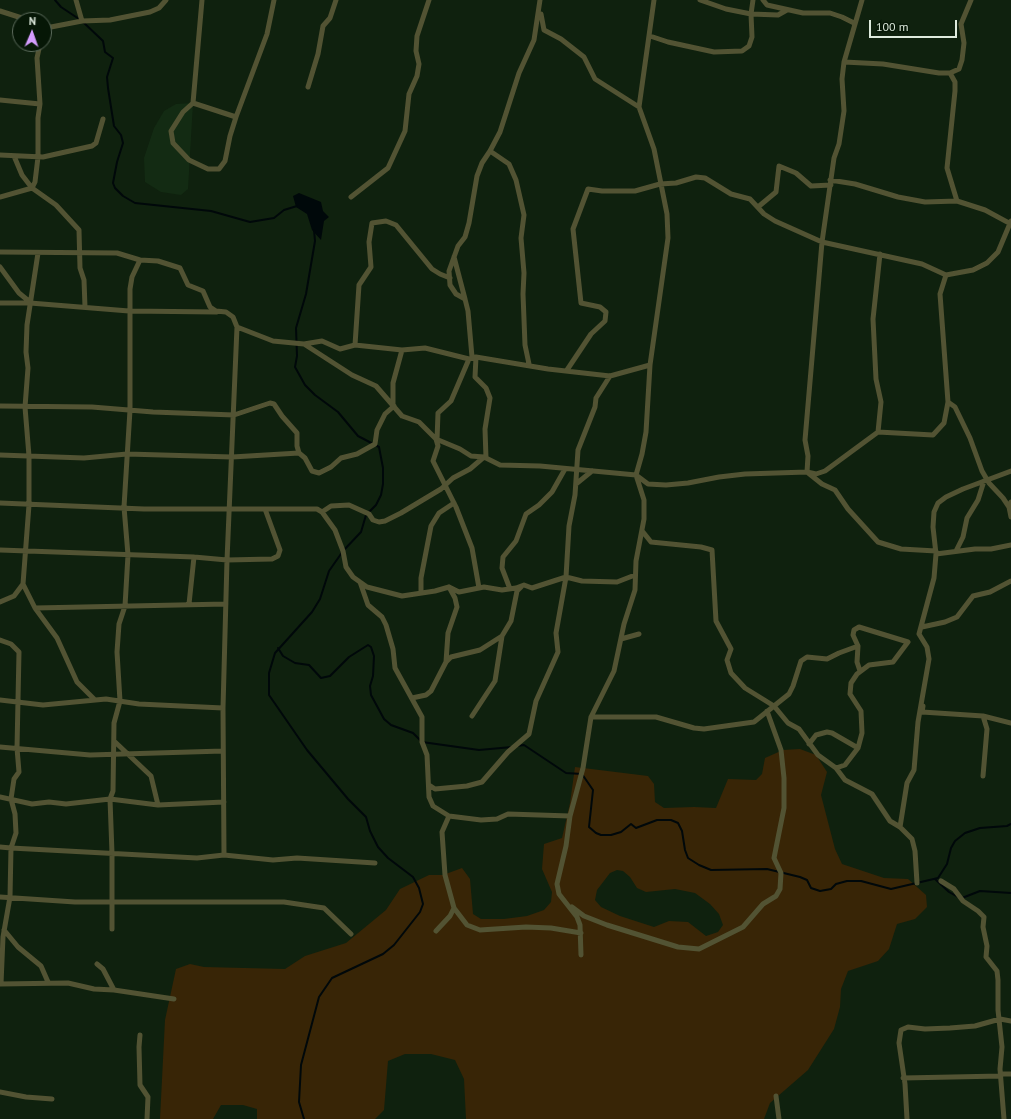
<!DOCTYPE html>
<html>
<head>
<meta charset="utf-8">
<style>
  body { margin:0 }
  #map { position:relative; width:1011px; height:1119px; overflow:hidden; background:#0f210e; font-family:"PT Sans",sans-serif }
  canvas { display:block }
  .north { position:absolute; left:12px; top:12px; width:40px; height:40px; box-sizing:border-box; background:#061706; border:1px solid #5c6b5c; border-radius:50%; rotate:2deg; font-size:11px; font-weight:700; line-height:16px; text-align:center; color:#deeadd }
  .north::after { content:''; display:block; margin:auto; width:14px; height:18px; background:#d39cfc; clip-path:polygon(50% 0,100% 100%,50% 72%,0 100%) }
  .scale { position:absolute; left:869px; top:20px; width:88px; height:18px; box-sizing:border-box; border:2px solid #deeadd; border-top:0; padding-left:5px; font-size:12px; line-height:14px; white-space:nowrap; color:#deeadd; -webkit-text-stroke:3px #061706; paint-order:stroke }
</style>
</head>
<body>
<div id="map">
<canvas width="1011" height="1119"></canvas>
<div class="north">N</div>
<div class="scale">100 m</div>
</div>
<script>
const g = document.querySelector('canvas').getContext('2d');
g.lineJoin = 'round';
function fill(path, color) {
  g.fillStyle = color;
  g.fill(path, 'evenodd');
}
function toPath(rows) {
  const path = new Path2D();
  for (const r of rows) {
    path.moveTo(r[0], r[1]);
    for (let i = 2; i < r.length; i += 2) path.lineTo(r[i], r[i + 1]);
  }
  return path;
}
function strokePath(path, color, width, dash) {
  g.strokeStyle = color;
  g.lineWidth = width;
  g.lineCap = dash ? 'butt' : 'round';
  g.setLineDash(dash || []);
  g.stroke(path);
}
fill(toPath([
  [193,103,188,189,181,195,161,192,145,182,144,158,154,128,164,111,176,104]
]), '#132b13');
fill(toPath([
  [800,749,816,755,827,772,821,795,835,849,842,864,884,878,908,879,926,895,927,907,915,919,897,924,889,949,878,961,848,971,841,989,840,1007,834,1029,808,1070,770,1103,764,1119,466,1119,464,1079,455,1060,431,1054,405,1054,388,1061,384,1110,375,1119,257,1119,257,1109,243,1105,221,1105,213,1119,160,1119,165,1020,176,969,190,964,204,967,285,969,305,956,346,943,386,910,400,889,429,875,443,875,462,868,470,879,473,914,481,919,504,919,527,916,544,910,551,902,552,892,542,869,544,844,562,838,570,803,575,767,648,776,654,784,655,802,664,808,694,807,716,808,728,779,756,780,762,774,765,758,783,750],
  [617,870,623,871,630,877,637,888,646,892,675,889,695,893,710,904,719,914,723,925,718,932,706,936,688,922,669,921,654,927,620,916,601,907,595,900,597,890,610,873]
]), '#382506');
fill(toPath([
  [299,193,321,202,323,211,329,217,324,221,321,240,312,230,307,214,296,207,293,196]
]), '#00080a');
strokePath(toPath([
  [55,0,61,7,82,21,103,41,105,52,113,58,107,77,108,88,114,126,121,135,123,143,117,162,113,183,115,188,123,196,135,203,211,211,250,222,274,218,284,210,297,206],
  [278,648,283,656,295,663,309,665,321,678,330,676,349,657,368,645,371,647,374,656,373,676,370,686,371,695,384,719,391,725,413,733,422,742,479,750,512,747],
  [517,746,524,745,566,773,582,774,593,790,589,827,596,833,601,835,611,835,621,832,631,824,636,828,657,820,671,820,678,823,682,831,685,850,688,858,699,865,711,870,767,869,800,877,807,880,811,888,820,891,831,889,836,884,847,881,861,881,891,889,938,878,947,864,951,848,955,841,965,833,980,828,1007,826,1011,824],
  [935,879,949,892,958,897],
  [962,898,980,891,1011,893],
  [304,1119,299,1102,301,1065,319,997,332,978,383,954,394,945,420,912,423,904,419,888,413,877,388,858,378,847,370,831,366,817,348,799,307,750,269,695,269,673,275,653,312,612,320,599,329,571,343,551,361,532,366,515,376,505,381,495,383,484,383,468,379,447,358,436,338,412,315,395,305,385,295,367,297,356,296,328,306,294,315,241,314,230]
]), '#00080a', 2);
strokePath(toPath([
  [76,0,82,21],
  [202,0,193,103,236,117],
  [700,0,726,9,751,14,778,15,787,10],
  [763,0,767,5,803,13,830,13,842,17,854,23],
  [862,0,844,62,842,79,844,111,839,144,834,158,822,242,805,440,808,456,807,472,822,484,835,490,848,509,878,542,901,549,936,551],
  [0,11,28,20],
  [541,14,544,30,561,39,584,57,595,79,639,107],
  [44,26,51,27,82,21,110,20,150,12,159,8,166,0],
  [650,36,668,42,714,52,742,51,749,46,752,37,751,14,753,0],
  [844,62,883,64,939,73,950,73,959,69,962,60,964,43,961,24,971,0],
  [950,73,955,82,955,91,947,168,957,201],
  [308,87,318,54,323,26,330,18,336,0],
  [0,100,40,104],
  [193,103,183,112,171,131,173,143,189,160,208,169,219,169,225,161,230,136,236,117,267,34,274,0],
  [490,151,509,164,516,180,524,215,521,238,524,273,523,294,525,345,529,364],
  [0,155,43,157,92,146,96,143,103,119],
  [14,156,22,175,32,188,56,205,79,230,80,268,84,280,85,307],
  [830,180,855,184,898,197,925,202,957,201,985,210,1011,224],
  [0,197,32,188,35,182,38,157,38,118,40,104,37,58,40,44],
  [351,197,388,168,405,131,409,94,417,76,419,64,416,51,417,36,429,0],
  [758,207,776,192,779,166,796,173,811,186,831,185],
  [0,252,117,253,140,260,158,261,180,268,188,285,203,291,210,307,216,311,226,312,233,317,237,327,227,560,223,708,224,855],
  [38,253,27,325,26,352,28,368,25,407,29,456,29,505,23,584,35,608,57,638,77,682,94,699],
  [454,257,465,299],
  [0,267,19,293,30,302],
  [0,303,30,303,129,311,217,312],
  [237,327,273,341,304,344,352,375,376,386,402,416,419,422,436,439,460,449,471,456,484,457,500,465,540,466,636,475,648,484,666,485,688,483,719,477,745,474,807,472,816,474,825,471,878,432,933,435,944,423,948,402,955,407,970,438,982,471,989,483,1003,498,1009,507,1011,517],
  [304,344,322,341,340,349,355,345,402,350,425,348,469,359,476,357,548,369,610,376,650,365],
  [355,345,359,285,371,267,369,242,372,223,386,221,396,225,432,269,440,274,450,278],
  [472,357,468,311,465,299,456,294,450,285,449,271,458,246,465,237,469,223,477,176,482,163,490,151,500,132,519,73,534,40,540,0],
  [476,357,475,377,486,388,490,398,485,429,486,458],
  [567,370,591,334,605,321,606,312,600,307,581,303,573,229,588,189,602,191,635,191,660,184,676,183,696,177,705,178,731,194,750,199,764,214,775,221,822,242,922,264,946,275],
  [948,402,940,294,946,275,973,270,987,263,998,252,1011,221],
  [393,404,393,383,402,350],
  [0,406,92,407,153,412,234,415,270,403,274,404,282,416,297,433,297,446,299,453,305,458,312,471,319,473,331,467,341,458,357,454,375,444,377,430,385,414,394,406],
  [878,432,881,402,876,379,873,319,880,254],
  [436,439,438,446,433,461,456,507,472,548,479,588],
  [437,440,438,413,451,401,469,359],
  [0,455,84,458,127,454,232,457,299,453],
  [576,484,592,471],
  [1011,502,1011,503],
  [0,503,144,509,317,509,322,512,335,530,343,551,346,567,353,577,367,587,402,596,435,591,449,587,459,592,484,587,502,590,516,588,524,585,532,588,566,577,582,581,617,582,635,575],
  [322,512,331,506,349,505,369,514,373,520,379,522,385,521,401,513,441,489,453,478,470,469,484,457],
  [643,532,651,542,701,547,712,550,716,621,731,649,727,660,731,673,745,688,774,706,788,723,799,729,818,755,836,768,845,780,872,794,890,821,900,827,912,839,915,851,917,883],
  [0,550,194,557,227,560,272,559,278,556,280,550,265,509],
  [956,551,963,537,967,518,978,500,984,481],
  [936,554,975,549,991,549,1011,545],
  [360,582,368,605,382,617,386,625,393,649,395,668,422,717,422,742,427,755,429,797,433,806,449,816,481,820,497,819,508,814,570,816],
  [510,589,502,568,503,557,516,541,526,514,539,505,552,492,565,469],
  [421,593,421,578,431,526,439,513,454,503],
  [0,602,14,596,23,584],
  [189,604,194,557],
  [35,608,226,604],
  [922,627,945,622,957,617,973,596,990,592,1011,581],
  [621,639,639,634],
  [0,640,11,644,19,652,17,748,19,772,14,779,11,799,15,814,16,833,11,848,197,858,224,855,273,860,297,858,375,863],
  [446,662,448,633,457,607,455,598,449,587],
  [412,698,426,695,431,691,446,662,451,657,480,650,502,636,511,621,517,591,521,587],
  [0,700,43,705,106,699,139,704,223,708],
  [923,706,922,712,983,716,1011,723],
  [472,716,495,681,502,636],
  [983,716,987,729,983,776],
  [591,717,656,717,694,728,704,729,754,722,789,694,793,686,801,661,807,657,827,659,839,653,858,646],
  [114,741,151,776,158,805,224,802],
  [809,744,816,735,827,732,832,733,858,748],
  [0,747,90,755,223,751],
  [836,768,845,765,858,748,862,733,861,711,850,694,851,683,857,674,869,665,893,662,908,642,859,627,854,630,853,635,858,646,857,662,860,671],
  [429,785,435,789,467,786,482,782,508,752,529,734,536,701,558,652,556,633,566,577,569,526,575,495,578,450,595,407,596,398,610,376],
  [0,797,32,804,49,802,66,804,110,799,158,805],
  [449,816,442,832,445,875,454,908,467,925,480,930,526,927,551,928,581,933],
  [900,827,907,783,914,770,918,722,929,659,927,647,919,634,934,578,936,554,933,527,934,512,938,503,946,497,963,489,1011,471],
  [0,847,11,848,10,897,3,937,1,984],
  [941,881,954,889,963,901,978,911,984,917,983,927,987,946,986,957,997,971,998,980,998,1010,1002,1047,1000,1069,1004,1119],
  [0,897,75,902,284,902,324,908,351,934],
  [572,907,584,916,607,925,678,947,699,949,743,927,763,904,776,896,780,889,781,873,774,858,784,808,784,778,781,750,767,711],
  [112,929,112,853,110,799,113,791,114,723,120,701,117,652,119,624,125,606,128,555,124,507,130,410,130,289,132,277,140,260],
  [4,930,18,947,41,966,48,982],
  [436,931,450,916,454,908],
  [581,955,580,925,577,917,559,894,557,884,566,846,570,816,583,768,591,717,614,671,624,624,635,590,636,561,644,519,644,500,636,475,642,454,646,432,650,365,668,238,667,214,654,149,639,107,654,0],
  [97,964,103,969,114,990],
  [0,984,68,983,94,989,114,990,174,999],
  [140,1035,139,1047,140,1085,148,1097,147,1119],
  [1001,1074,1011,1074],
  [903,1078,1001,1076],
  [0,1092,26,1097,52,1099],
  [776,1096,779,1119],
  [907,1119,905,1084,899,1043,901,1030,908,1027,925,1029,950,1028,975,1026,1000,1019,1011,1021]
]), '#525333', 5);
</script>
</body>
</html>
